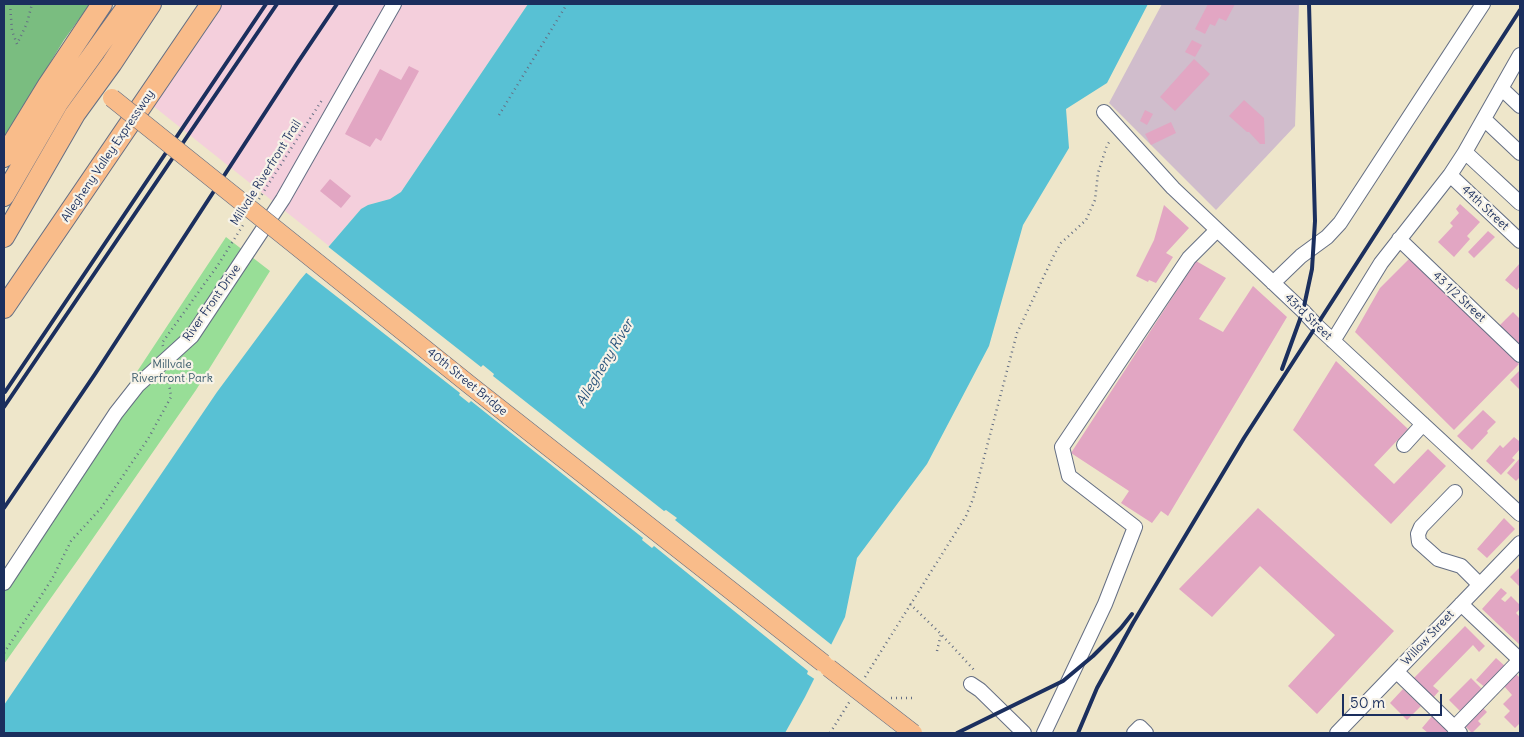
<!DOCTYPE html>
<html>
<head>
<meta charset="utf-8">
<style>
  body { margin:0 }
  #map { position:relative; width:1524px; height:737px; overflow:hidden; background:#eee6ca; font-family:Delius,sans-serif }
  canvas { display:block }
  .frame { position:absolute; inset:0; border:5px solid #1b2f5e; pointer-events:none }
  .scale { position:absolute; left:1342px; top:694px; width:100px; height:22px; box-sizing:border-box; border:2px solid #1b2f5e; border-top:0; padding-left:6px; font-size:15px; line-height:18px; white-space:nowrap; color:#1b2f5e; -webkit-text-stroke:4px #f7f3e8; paint-order:stroke }
</style>
</head>
<body>
<div id="map">
<canvas width="1524" height="737"></canvas>
<div class="frame"></div>
<div class="scale">50 m</div>
</div>
<script>
const g = document.querySelector('canvas').getContext('2d');
g.lineJoin = 'round';
function fill(path, color) {
  g.fillStyle = color;
  g.fill(path, 'evenodd');
}
function toPath(rows) {
  const path = new Path2D();
  for (const r of rows) {
    path.moveTo(r[0], r[1]);
    for (let i = 2; i < r.length; i += 2) path.lineTo(r[i], r[i + 1]);
  }
  return path;
}
function strokePath(path, color, width, dash) {
  g.strokeStyle = color;
  g.lineWidth = width;
  g.lineCap = dash ? 'butt' : 'round';
  g.setLineDash(dash || []);
  g.stroke(path);
}
function write(font, color, halo, rows, align = 'center') {
  g.font = font + ' Delius,sans-serif';
  g.lineWidth = 4.5;
  g.setLineDash([]);
  g.textBaseline = 'middle';
  g.strokeStyle = halo;
  g.fillStyle = color;
  for (const [text, x, y, turn = 0] of rows) {
    g.save();
    g.translate(x, y);
    g.rotate((+turn || 0) * Math.PI / 180);
    g.textAlign = isNaN(turn) ? turn : align;
    if (halo) g.strokeText(text, 0, 0);
    g.fillText(text, 0, 0);
    g.restore();
  }
}
fill(toPath([
  [221,4,528,4,401,192,390,199,368,205,361,209,329,246,152,105]
]), '#f4cfdc');
fill(toPath([
  [1162,4,1299,4,1295,126,1216,210,1109,103]
]), '#d0bdcc');
fill(toPath([
  [226,237,270,271,196,390,80,557,4,664,4,569,72,470]
]), '#98de97');
fill(toPath([
  [4,4,90,4,64,40,4,138]
]), '#7abd80');
fill(toPath([
  [528,4,1148,4,1107,83,1066,109,1069,148,1023,225,989,346,927,464,857,558,845,617,805,697,785,733,4,733,4,705,217,392,300,280,361,209,368,205,390,199,401,192]
]), '#58c1d4');
fill(toPath([
  [326,245,481,367,483,365,494,374,493,376,664,511,666,510,677,518,675,520,833,646,816,680,807,674,808,671,654,546,652,548,642,540,643,538,471,401,469,403,459,395,460,393,304,271]
]), '#eee6ca');
fill(toPath([
  [1208,4,1235,4,1226,21,1219,18,1215,26,1210,24,1205,34,1195,29],
  [1192,40,1202,45,1195,57,1185,52],
  [1194,59,1210,74,1175,111,1160,97],
  [409,66,419,71,381,141,376,138,370,147,345,134,380,69,401,80],
  [1244,100,1264,118,1265,144,1260,144,1249,132,1247,132,1229,116],
  [1145,110,1153,114,1147,125,1140,121],
  [1171,122,1176,133,1151,145,1145,134],
  [330,179,351,196,341,208,320,191],
  [1460,204,1480,222,1467,236,1470,239,1454,257,1438,242,1453,226,1450,223,1459,213,1456,209],
  [1164,205,1189,228,1166,253,1173,257,1156,283,1149,280,1148,282,1136,276,1154,240],
  [1488,231,1495,237,1474,258,1468,252],
  [1411,257,1519,364,1454,430,1355,332,1380,288],
  [1196,261,1226,278,1199,319,1223,332,1253,286,1287,317,1168,516,1161,511,1152,523,1121,503,1129,491,1071,453],
  [1520,263,1520,286,1517,290,1505,280],
  [1513,312,1520,319,1520,346,1499,326],
  [1336,361,1408,429,1374,465,1394,484,1428,449,1446,466,1391,524,1293,430],
  [1520,370,1520,390,1510,380],
  [1483,410,1496,422,1487,431,1488,433,1472,450,1457,436],
  [1514,437,1519,441,1520,439,1520,449,1512,458,1515,460,1501,475,1486,461,1500,445,1503,448],
  [1520,458,1520,477,1516,481,1507,473],
  [1258,508,1394,631,1317,714,1288,686,1335,635,1260,566,1212,617,1179,589],
  [1504,518,1515,529,1487,558,1477,549],
  [1520,567,1520,585,1519,586,1510,577],
  [1501,588,1507,593,1501,599,1505,602,1511,596,1520,605,1520,609,1516,613,1519,616,1520,615,1520,645,1482,609],
  [1465,626,1485,646,1479,652,1473,645,1433,686,1439,691,1433,698,1413,679],
  [1496,658,1506,667,1486,688,1476,680],
  [1516,674,1520,678,1520,723,1515,728,1504,717,1510,711,1503,704,1512,695,1504,686],
  [1471,678,1486,693,1464,715,1449,700],
  [1403,689,1421,706,1407,720,1390,703],
  [1482,707,1487,712,1478,721,1481,724,1472,733,1465,726],
  [1433,715,1452,733,1428,733,1422,728]
]), '#e2a6c3');
const minor = toPath([
  [1501,88,1520,106],
  [1104,112,1173,188,1303,311,1316,325,1520,514],
  [1484,119,1520,153],
  [1465,152,1520,203],
  [1450,175,1520,241],
  [1399,239,1520,355],
  [1273,283,1301,256,1327,237,1340,223,1483,4],
  [1333,341,1381,263,1450,175,1465,152,1520,55],
  [1404,445,1423,424],
  [1455,492,1421,527,1418,534,1419,542,1438,559,1461,566,1479,584],
  [4,583,116,413,138,385,192,336,283,199,394,4],
  [1461,604,1520,660],
  [1397,672,1460,733],
  [971,684,980,690,1024,733],
  [1454,728,1520,660],
  [1044,733,1105,604,1135,527,1069,476,1062,447,1189,258,1217,230],
  [1134,733,1140,727,1146,733],
  [1337,733,1520,543]
]);
const highway = toPath([
  [4,157,48,85,102,4],
  [4,196,58,103,129,4],
  [4,237,75,114,112,63,151,4],
  [4,308,211,4]
]);
strokePath(minor, '#656f84', 16);
strokePath(highway, '#656f84', 22);
strokePath(toPath([
  [10,4,12,31,17,44,27,23,32,4],
  [499,115,567,4],
  [259,199,322,100],
  [163,346,162,343,218,265,245,222],
  [910,604,941,634,975,671],
  [937,651,941,634],
  [4,653,52,579,71,541,101,508,148,439,171,397,168,376],
  [865,677,966,516,973,499,1017,333,1054,255,1061,243,1086,220,1095,200,1098,173,1107,145,1111,140],
  [891,698,914,698],
  [830,733,850,701]
]), '#656f84', 2.5, [1, 4]);
strokePath(minor, '#fff', 14);
strokePath(highway, '#f9bc8a', 20);
strokePath(toPath([
  [1282,369,1303,311,1312,269,1315,221,1309,4],
  [5,392,266,4],
  [4,407,277,4],
  [4,508,95,374,298,62,337,4],
  [957,733,1063,681,1093,656,1121,628,1132,614],
  [1078,733,1097,688,1133,623,1244,438,1520,10]
]), '#1b2f5e', 4);
const majorBridge = toPath([
  [112,98,471,386,823,663],
  [829,668,913,733]
]);
strokePath(majorBridge, '#656f84', 19, []);
strokePath(majorBridge, '#f9bc8a', 18);
write('12px', '#1b2f5e', '#f7f3e8', [
  ["Allegheny Valley Expressway",108,156,-56],
  ["Millvale Riverfront Trail",266,173,-58],
  ["44th Street",1485,208,43],
  ["43 1/2 Street",1459,297,43],
  ["River Front Drive",212,303,-55],
  ["43rd Street",1308,317,44],
  ["40th Street Bridge",467,382,39],
  ["Willow Street",1428,638,-47]
]);
write('12px', '#3a5b6c', '#f7f3e8', [
  ["Millvale",172,365],
  ["Riverfront Park",172,379]
]);
write('italic 14px', '#2a547c', '#f7f3e8', [
  ["Allegheny River",605,363,-59]
]);
</script>
</body>
</html>
